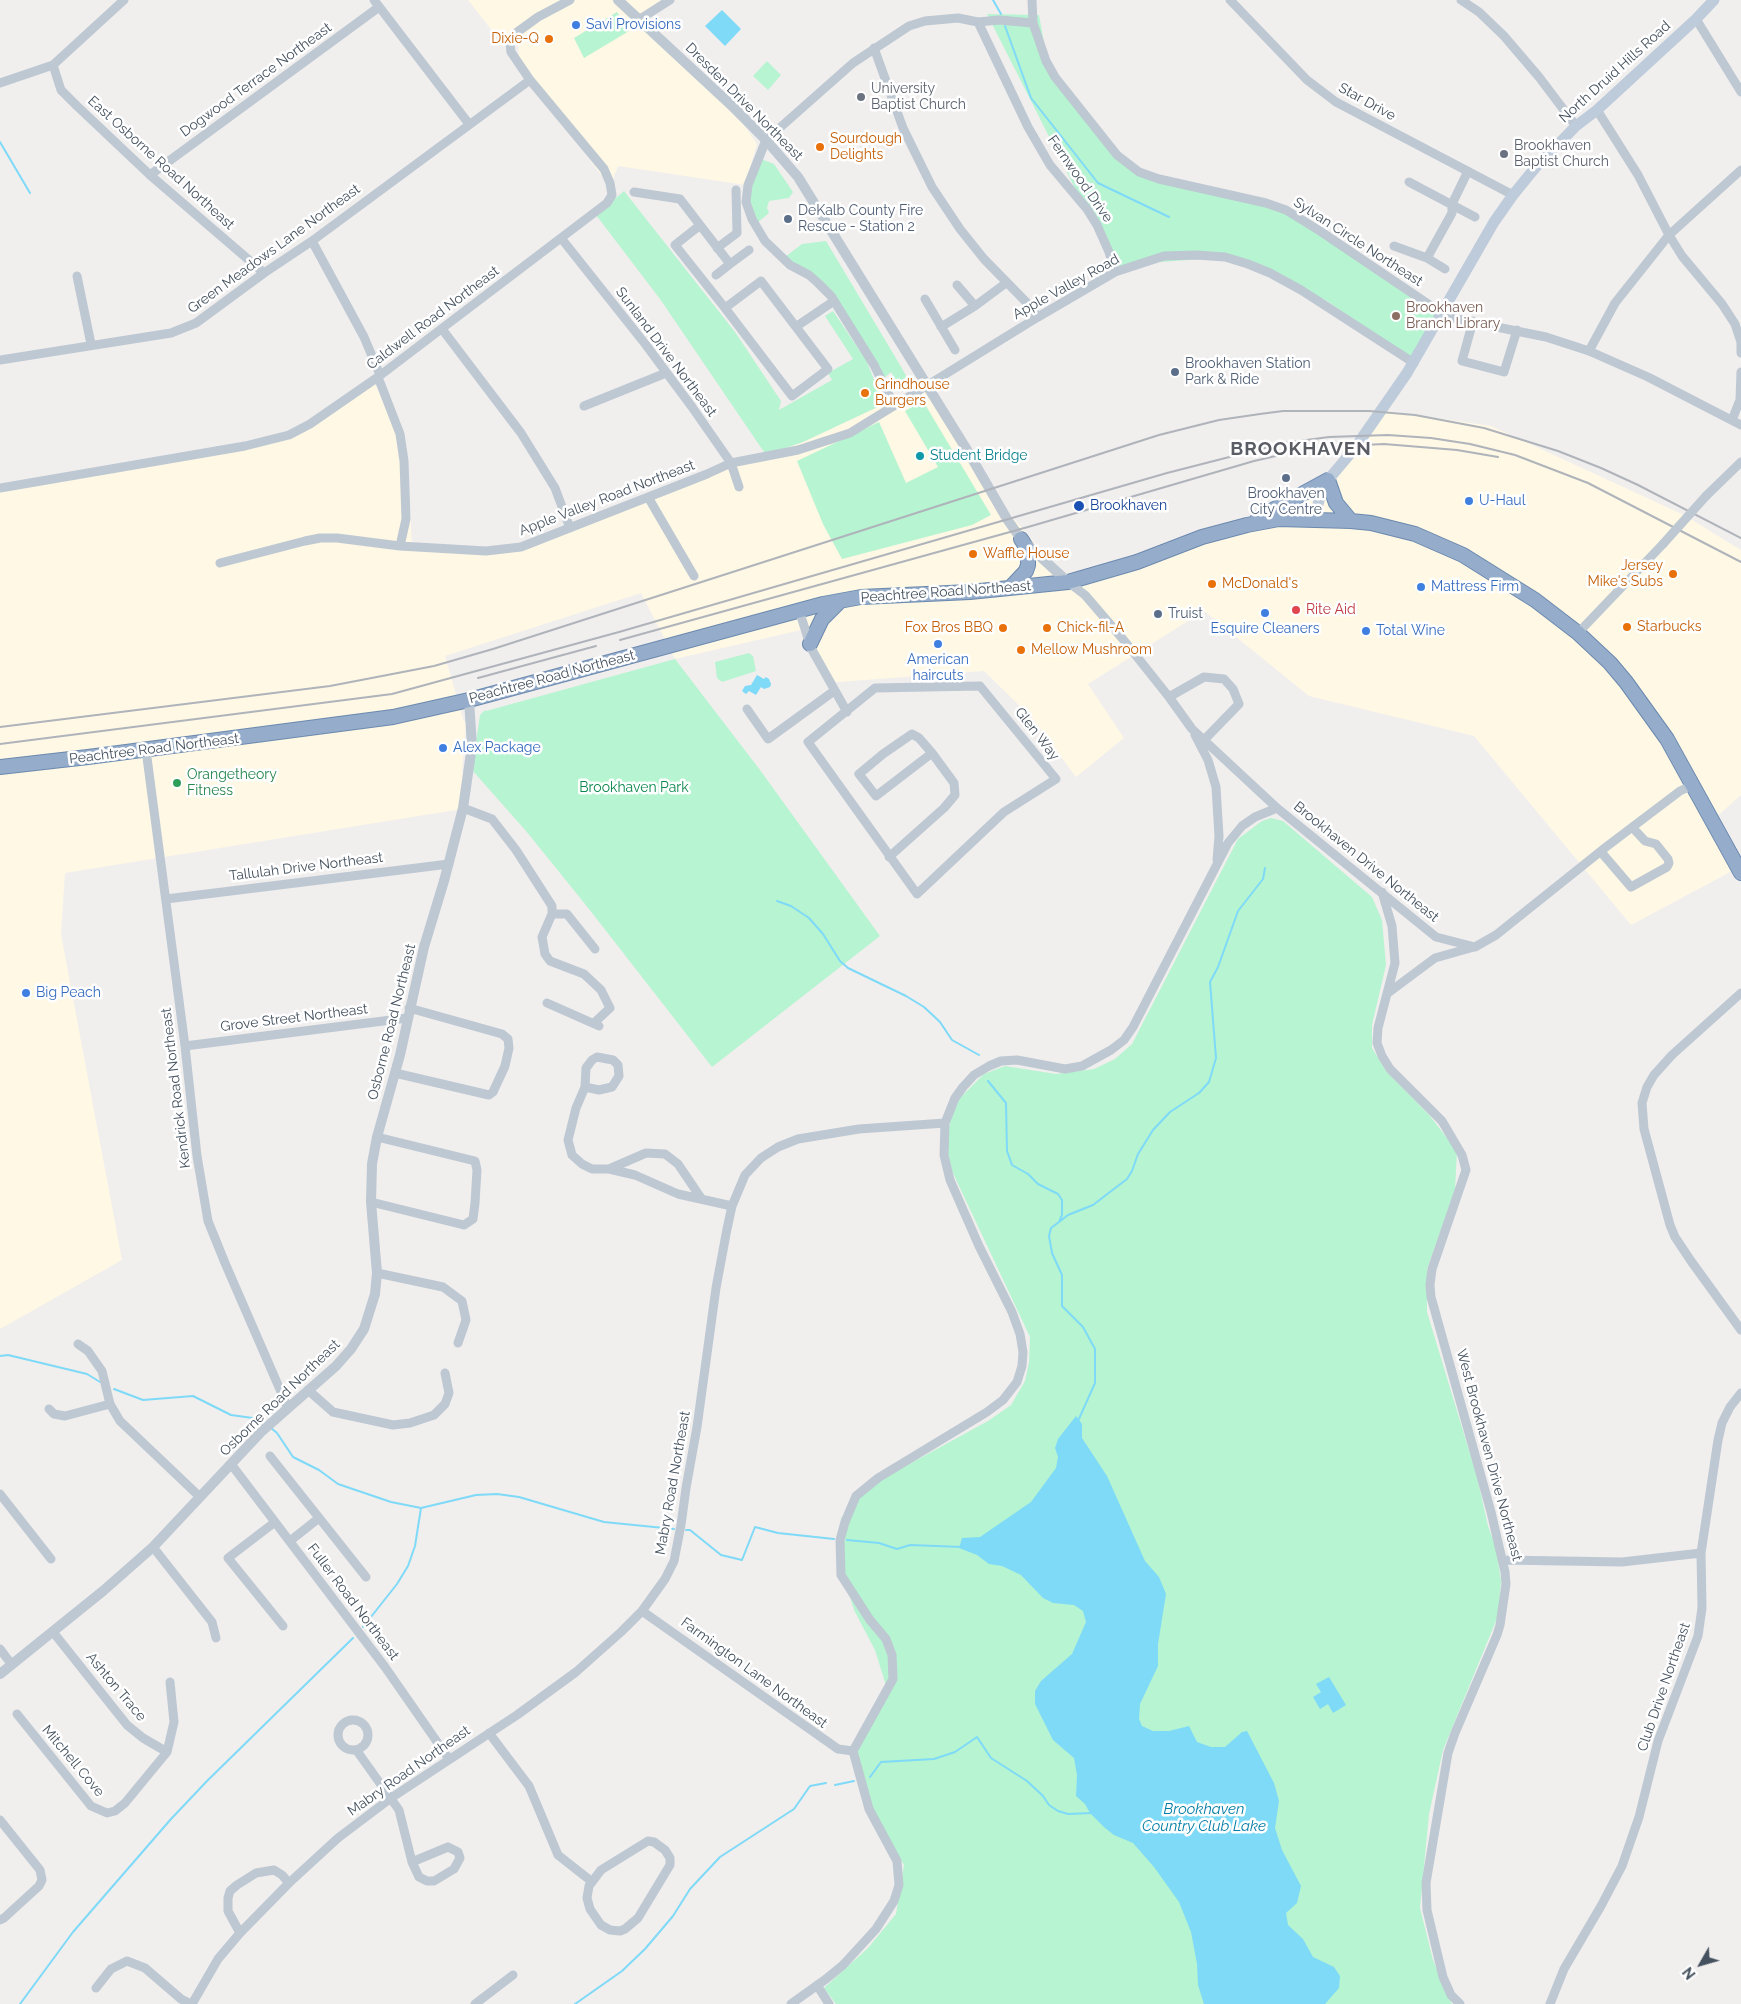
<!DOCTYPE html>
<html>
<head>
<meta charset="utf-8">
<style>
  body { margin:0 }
  #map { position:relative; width:1741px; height:2004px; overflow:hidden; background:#f1eeee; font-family:Raleway,sans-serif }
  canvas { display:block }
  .north { position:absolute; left:1676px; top:1939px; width:50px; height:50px; -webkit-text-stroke:4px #fff; paint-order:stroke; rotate:232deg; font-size:14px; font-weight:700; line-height:20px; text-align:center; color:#44515e }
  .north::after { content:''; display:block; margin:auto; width:18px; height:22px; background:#44515e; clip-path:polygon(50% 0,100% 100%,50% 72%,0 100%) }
</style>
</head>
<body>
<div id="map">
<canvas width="1741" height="2004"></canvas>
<div class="north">N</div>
</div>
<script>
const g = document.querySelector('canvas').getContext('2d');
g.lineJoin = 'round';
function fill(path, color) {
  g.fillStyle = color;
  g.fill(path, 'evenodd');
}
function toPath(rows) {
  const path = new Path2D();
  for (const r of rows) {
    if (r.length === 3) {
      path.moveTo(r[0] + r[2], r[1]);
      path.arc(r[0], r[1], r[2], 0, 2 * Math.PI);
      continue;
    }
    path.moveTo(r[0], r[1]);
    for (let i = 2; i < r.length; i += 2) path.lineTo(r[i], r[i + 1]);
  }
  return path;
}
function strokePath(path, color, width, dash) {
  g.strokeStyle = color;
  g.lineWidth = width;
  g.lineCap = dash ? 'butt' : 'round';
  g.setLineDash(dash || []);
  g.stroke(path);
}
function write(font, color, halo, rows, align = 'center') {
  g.font = font + ' Raleway,sans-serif';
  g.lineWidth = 5;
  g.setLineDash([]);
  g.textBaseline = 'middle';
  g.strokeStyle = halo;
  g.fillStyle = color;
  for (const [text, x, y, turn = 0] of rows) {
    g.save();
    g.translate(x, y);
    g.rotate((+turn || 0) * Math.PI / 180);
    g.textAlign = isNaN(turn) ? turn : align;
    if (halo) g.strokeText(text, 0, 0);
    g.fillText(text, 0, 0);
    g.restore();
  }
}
fill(toPath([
  [468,0,666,0,643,13,697,72,727,100,757,144,745,185,618,166,610,187,519,64,518,30,500,41],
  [374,382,404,445,410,506,412,547,503,552,644,498,803,442,928,383,1009,513,1062,574,1165,555,1249,519,1323,482,1381,410,1491,426,1684,515,1741,550,1741,795,1713,820,1734,870,1631,925,1474,736,1309,696,1204,611,1088,684,1124,738,1076,777,1033,719,984,671,826,683,801,630,675,659,641,593,445,656,463,719,466,723,462,773,472,770,462,809,65,873,61,934,122,1260,0,1329,0,484,290,438]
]), '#fef8e5');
fill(toPath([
  [617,12,629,31,584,58,574,38],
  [987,14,1039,15,1047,59,1094,126,1130,167,1284,211,1437,312,1414,363,1327,301,1232,257,1146,263,1119,275],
  [767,61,781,75,768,90,753,76],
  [761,159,774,164,793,192,789,198,769,201,767,208,769,213,757,223,750,201,752,185],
  [624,191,735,332,781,401,779,410,832,380,828,373,853,359,825,316,833,311,866,360,884,404,803,442,766,455,660,299,596,215],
  [826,241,900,365,909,381,899,385,891,372,884,378,833,292,822,281,785,257,802,244],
  [923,401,991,515,972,525,842,559,823,524,797,461,879,422,906,483,938,467,905,411],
  [749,653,753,656,756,671,722,682,717,678,715,662],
  [675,659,760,770,880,936,712,1067,589,909,526,831,472,770,480,715,485,710,486,711],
  [1271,818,1283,821,1372,897,1382,920,1386,965,1372,1025,1372,1048,1386,1071,1430,1116,1457,1151,1455,1190,1427,1269,1427,1312,1477,1477,1488,1526,1496,1548,1501,1581,1498,1616,1443,1750,1429,1814,1420,1908,1433,1960,1452,2004,836,2004,824,1988,868,1948,896,1914,904,1865,870,1808,851,1756,888,1692,875,1650,854,1610,841,1567,841,1518,869,1486,988,1421,1011,1405,1025,1381,1029,1363,1030,1337,952,1171,947,1150,950,1120,960,1098,984,1074,1005,1066,1056,1074,1094,1069,1115,1059,1132,1044,1238,839,1262,821]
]), '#b7f4d1');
fill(toPath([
  [722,10,741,29,725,46,705,26],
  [757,675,764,679,766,677,769,679,771,684,770,687,764,689,761,687,756,695,749,691,746,694,742,691,745,686,751,685],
  [1076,1416,1082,1424,1082,1438,1107,1476,1145,1561,1159,1577,1166,1594,1158,1644,1158,1666,1140,1704,1139,1719,1142,1726,1153,1731,1169,1731,1189,1726,1197,1742,1211,1747,1225,1747,1242,1732,1247,1731,1274,1783,1279,1801,1275,1828,1282,1850,1301,1886,1297,1903,1286,1913,1288,1925,1303,1939,1313,1957,1334,1967,1340,1976,1339,1988,1325,2004,1204,2004,1198,1985,1197,1964,1191,1932,1179,1902,1154,1867,1133,1843,1114,1835,1105,1828,1090,1813,1085,1804,1076,1796,1077,1775,1074,1758,1053,1740,1035,1704,1035,1691,1041,1681,1072,1654,1086,1622,1083,1611,1074,1605,1053,1603,1043,1598,1021,1575,1002,1566,989,1564,977,1555,959,1548,962,1538,980,1537,1031,1502,1056,1468,1058,1457,1055,1448,1058,1439],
  [1329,1677,1346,1705,1333,1713,1328,1704,1320,1709,1313,1697,1321,1692,1316,1684]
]), '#7edaf7');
strokePath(toPath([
  [993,0,1001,14],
  [1005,26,1031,98,1098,183,1169,217],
  [0,142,30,193],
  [777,901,791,906,809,918,823,934,840,961,848,968,906,996,924,1007,940,1022,952,1040,979,1055],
  [988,1081,1006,1103,1007,1151,1012,1165,1028,1174,1038,1184,1058,1194,1062,1200,1062,1215,1059,1222,1051,1228,1049,1236,1052,1253,1062,1275,1062,1306,1083,1327,1095,1349,1095,1383,1078,1421],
  [1059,1222,1068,1215,1093,1205,1127,1179,1132,1171,1138,1154,1153,1130,1170,1112,1199,1093,1209,1082,1216,1058,1210,982,1218,967,1238,911,1263,879,1265,868],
  [0,1356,8,1355,87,1374,100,1382],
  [114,1389,143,1400,193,1396,231,1415,260,1419,266,1423],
  [271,1428,277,1433,293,1457,319,1470,338,1484,391,1502,421,1508,476,1495,497,1494,519,1497,604,1522,674,1529],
  [686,1530,690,1530,721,1555,742,1560,755,1527,778,1533,834,1539],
  [847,1540,879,1543,897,1549,910,1545,962,1547],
  [363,1627,397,1584,408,1566,415,1546,421,1508],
  [870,1777,881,1762,934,1759,955,1752,977,1737,991,1758,1027,1781,1043,1796,1049,1805,1058,1811,1068,1814,1092,1813],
  [835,1785,854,1781],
  [20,2004,73,1932,171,1819,207,1781,353,1638],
  [575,2004,622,1971,645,1949,673,1916,690,1889,720,1857,794,1809,810,1786,826,1783]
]), '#7edaf7', 2);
const trunk = toPath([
  [1258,518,1328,480,1336,503,1351,521],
  [1010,588,1026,571,1028,565,1028,550,1021,539],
  [810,644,822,619,840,601],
  [0,767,88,757,393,717,469,700,823,604,861,597,970,592,1068,582,1137,562,1202,537,1247,525,1279,519,1351,521,1371,523,1415,534,1463,555,1535,600,1578,633,1610,663,1626,682,1667,739,1741,873]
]);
strokePath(trunk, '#6b89af', 16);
strokePath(toPath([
  [374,0,469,124],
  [1032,0,1033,23,1046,61,1055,77,1117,155,1139,172,1159,179,1266,203,1286,210,1320,231,1437,310,1452,318,1546,337,1589,351,1648,377,1741,425],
  [1230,0,1307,80,1336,102,1513,195],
  [1461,0,1479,12,1504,36,1539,77,1576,126],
  [640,19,670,0],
  [1696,19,1741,92],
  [978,22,1028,127,1050,165,1087,209,1097,225,1109,252,1115,272],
  [874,48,903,128,932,187,960,229,984,259,1030,306,1038,317],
  [53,65,61,90,77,106,150,175,264,273],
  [0,83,53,65,124,0],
  [1597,110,1638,175,1669,235,1682,256,1722,304,1735,324,1741,342,1741,353],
  [150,175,379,7],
  [1409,182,1475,217],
  [634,192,680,199,730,264,716,275],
  [699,226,675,245,725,308,761,281,828,369,792,396,725,308],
  [561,238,646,345,692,407,731,463,739,487],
  [312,241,364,337,380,375],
  [1394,246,1427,258,1445,269],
  [717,248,737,233,736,190],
  [1427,258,1452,213,1452,204,1468,171],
  [730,264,749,250],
  [77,276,91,344],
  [957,285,975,306],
  [925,299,955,350],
  [1473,321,1462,361,1504,372,1517,330],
  [797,326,834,301],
  [941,327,975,306,1006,283],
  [442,329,521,433,555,488,570,528],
  [1589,351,1615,303,1669,235,1741,170],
  [0,360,171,333,196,323,264,273,312,241,530,80],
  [378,377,400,434,404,461,406,519,400,546],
  [894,405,874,365,831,296,818,283,809,275,790,265,765,241,752,219,746,202,748,185,766,140,853,63,909,26,925,21,958,18,978,22,999,20,1033,23],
  [584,406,666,373],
  [1732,420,1740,400,1741,372],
  [0,488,245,446,289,435,310,424,378,377,607,203,612,195,610,183,604,169,530,80,511,52,510,44,516,33,538,17,570,0],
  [1706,496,1741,462],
  [648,497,694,576],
  [220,563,305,541,320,538,337,538,400,546,486,551,521,547,707,474,731,463,798,450,850,433,1038,317,1115,272,1164,256,1196,255,1225,257,1248,264,1270,273,1301,290,1414,363],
  [1068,582,1085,595,1122,638,1169,697,1192,729,1277,808,1436,937,1475,947,1496,935,1606,847,1680,791,1693,785],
  [799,610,811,648,847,712],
  [1578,633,1663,544],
  [980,686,1056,779,1004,812,917,894,808,742,875,688,980,686],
  [1169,697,1204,677,1224,679,1233,689,1239,704,1204,740],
  [747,709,768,739,834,691],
  [912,734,919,738,932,753,876,796,859,774,883,754,912,734],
  [1195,735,1208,760,1216,787,1219,836,1217,860],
  [146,750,185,1046,197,1156,208,1221,225,1263,288,1408],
  [463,808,492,819,516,850,552,906,552,914,542,937,545,954,550,961,584,974,601,990,610,1008,594,1023],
  [1601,852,1631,887,1667,867,1669,863,1668,859,1656,844,1645,841,1633,828],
  [889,857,944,808,955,795,954,783,932,753],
  [1382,892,1392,926,1395,963,1378,1028,1377,1043,1382,1056,1390,1069,1442,1121,1462,1155,1466,1170,1432,1269,1430,1285,1431,1297,1491,1512,1505,1572,1506,1584,1500,1625,1497,1635,1455,1733,1448,1753,1426,1883,1427,1910,1443,1977,1451,1995,1460,2004],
  [166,899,449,864],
  [552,914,567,914,595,949],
  [1388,993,1435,958,1474,947],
  [1741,993,1672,1055,1654,1075,1647,1087,1642,1103,1644,1129,1670,1225,1675,1237,1691,1261,1741,1330],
  [547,1003,599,1026],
  [185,1046,407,1018],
  [395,1073,489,1095,493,1092,505,1066,509,1048,508,1039,502,1034,409,1008],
  [585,1087,599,1090,612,1087,619,1076,618,1065,613,1060,597,1057,592,1060,586,1068,585,1087,576,1108,568,1140,572,1155,582,1164,592,1169,609,1169,635,1175,678,1194,732,1206],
  [609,1169,646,1153,665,1154,678,1164,701,1198],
  [371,1202,464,1225,473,1219,475,1203,477,1170,475,1161,377,1137],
  [377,1273,443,1287,462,1301,466,1320,458,1343],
  [78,1344,88,1351,102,1371,110,1404,120,1421,200,1497],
  [308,1390,333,1412,393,1425,410,1423,434,1415,445,1404,449,1393,445,1373],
  [49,1409,54,1414,65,1416,110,1404],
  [270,1456,366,1577],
  [231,1464,385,1667,449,1759],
  [0,1494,51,1559],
  [275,1522,228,1558,283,1626],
  [290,1541,319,1518],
  [153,1547,212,1622,216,1638],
  [1503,1560,1622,1562,1701,1553],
  [642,1611,838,1749,853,1751],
  [53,1632,127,1725,143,1738,167,1752],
  [0,1649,12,1665],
  [17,1714,91,1806,107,1813,115,1811,125,1803,167,1752,174,1722,170,1682],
  [353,1735,15],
  [489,1733,529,1786,558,1855,591,1881],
  [357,1751,399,1810,412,1862],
  [0,1820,40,1870,42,1880,39,1886,4,1918,0,1920],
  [648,1841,654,1842,665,1850,670,1858,670,1865,638,1918,625,1929,620,1931,610,1930,601,1925,590,1909,587,1898,589,1886,601,1870,648,1841],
  [448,1847,458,1852,460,1858,454,1869,434,1881,427,1881,419,1877,412,1862,448,1847],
  [240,1933,228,1911,228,1898,230,1891,237,1885,256,1873,274,1870,282,1875,289,1883],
  [817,1985,829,2004],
  [96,1988,111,1969,127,1961,145,1968,181,1999,191,2004],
  [192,2004,218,1959,240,1933,289,1883,338,1838,391,1798,517,1715,576,1672,621,1632,642,1611,665,1579,674,1561,681,1525,686,1488,697,1427,716,1288,727,1229,732,1206,745,1175,761,1158,778,1147,798,1139,859,1129,945,1123],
  [475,2004,513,1975],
  [791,2004,826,1979,843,1965,876,1929,894,1901,899,1885,897,1861,869,1809,853,1751,893,1679,892,1655,886,1639,870,1620,841,1575,840,1540,845,1522,856,1496,878,1478,987,1412,1003,1400,1017,1382,1022,1366,1023,1352,1020,1334,1012,1312,979,1246,950,1180,944,1155,945,1123,955,1098,963,1087,974,1075,989,1066,1001,1061,1017,1060,1065,1069,1082,1066,1111,1050,1124,1040,1133,1027,1228,843,1242,826,1255,817,1277,808],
  [1550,2004,1564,1969,1601,1906,1622,1866,1639,1817,1658,1741,1698,1636,1702,1608,1701,1553,1718,1440,1722,1423,1730,1407,1741,1393]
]), '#bdc8d2', 9);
strokePath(toPath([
  [618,0,731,105,766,140,798,177,967,450,1007,519,1021,539,1068,582],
  [0,1674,103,1591,153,1547,261,1432,336,1366,351,1349,364,1329,375,1294,377,1273,371,1202,372,1164,377,1137,400,1055,424,947,444,881,463,808,472,746,469,700]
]), '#bdc8d2', 10);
strokePath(toPath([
  [1314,519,1321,493,1328,480,1355,448,1407,373,1494,222,1513,195,1535,168,1576,126,1597,110,1696,19,1714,0]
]), '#becbda', 11);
strokePath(trunk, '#95adca', 14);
strokePath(toPath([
  [620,640,1028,527,1254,461,1289,453,1322,447,1384,444,1457,450,1498,457],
  [478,678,596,646],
  [0,727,330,686,434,666,493,649,1159,435,1219,420,1260,414,1283,411,1369,411,1415,415,1484,428,1558,451,1601,468,1638,485,1741,538],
  [0,744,392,694,619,632,1167,473,1284,443,1329,437,1388,435,1431,438,1470,444,1515,455,1588,483,1741,562]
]), '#afb3ba', 2);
strokePath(toPath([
  [1663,544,1706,496]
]), '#bdc8d2', 9);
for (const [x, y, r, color] of [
  [576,25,5,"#3f7fe0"],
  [549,39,5,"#e8710a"],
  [861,97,5,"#6b7280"],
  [820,147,5,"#e8710a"],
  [1504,154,5,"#6b7280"],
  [788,219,5,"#5c6f8a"],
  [1396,316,5,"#8d6e63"],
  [1175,372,5,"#5c6f8a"],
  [865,393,5,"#e8710a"],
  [920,456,5,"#0f9aa8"],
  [1286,478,5,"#5c6f8a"],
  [1469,501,5,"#3f7fe0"],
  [1079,506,6,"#1a4fb4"],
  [973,554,5,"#e8710a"],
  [1673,574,5,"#e8710a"],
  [1212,584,5,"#e8710a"],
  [1421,587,5,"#3f7fe0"],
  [1296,610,5,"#e0444e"],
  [1265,613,5,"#3f7fe0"],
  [1158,614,5,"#5c6f8a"],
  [1627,627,5,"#e8710a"],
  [1003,628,5,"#e8710a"],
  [1047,628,5,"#e8710a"],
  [1366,631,5,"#3f7fe0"],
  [938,644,5,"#3f7fe0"],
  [1021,650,5,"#e8710a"],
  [443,748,5,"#3f7fe0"],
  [177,783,5,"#2e9e5b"],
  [26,993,5,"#3f7fe0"]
]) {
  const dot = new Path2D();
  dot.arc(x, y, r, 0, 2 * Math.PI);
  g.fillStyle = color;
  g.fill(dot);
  strokePath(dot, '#fff', 2);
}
write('14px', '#366cbe', '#fff', [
  ["Savi Provisions",586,25],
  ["U-Haul",1479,501],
  ["Mattress Firm",1431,587],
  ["Esquire Cleaners",1265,629,"center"],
  ["Total Wine",1376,631],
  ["American",938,660,"center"],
  ["haircuts",938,676,"center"],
  ["Alex Package",453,748],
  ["Big Peach",36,993]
], 'left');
write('14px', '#c56008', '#fff', [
  ["Dixie-Q",539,39,"right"],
  ["Sourdough",830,139],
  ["Delights",830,155],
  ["Grindhouse",875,385],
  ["Burgers",875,401],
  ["Waffle House",983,554],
  ["Jersey",1663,566,"right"],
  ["Mike's Subs",1663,582,"right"],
  ["McDonald's",1222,584],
  ["Starbucks",1637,627],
  ["Fox Bros BBQ",993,628,"right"],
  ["Chick-fil-A",1057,628],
  ["Mellow Mushroom",1031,650]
], 'left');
write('14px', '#44515e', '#fff', [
  ["North Druid Hills Road",1615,72,-42],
  ["Dogwood Terrace Northeast",256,80,-36],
  ["Dresden Drive Northeast",744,102,45],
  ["Star Drive",1367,102,29],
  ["East Osborne Road Northeast",161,163,42],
  ["Fernwood Drive",1080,179,55],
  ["Sylvan Circle Northeast",1358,242,33],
  ["Green Meadows Lane Northeast",274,249,-36],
  ["Apple Valley Road",1066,287,-29],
  ["Caldwell Road Northeast",433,318,-37],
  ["Sunland Drive Northeast",666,352,53],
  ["Apple Valley Road Northeast",607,498,-21],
  ["Peachtree Road Northeast",946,592,-4],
  ["Peachtree Road Northeast",552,677,-15],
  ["Glen Way",1037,734,52],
  ["Peachtree Road Northeast",154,749,-7],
  ["Brookhaven Drive Northeast",1366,862,39],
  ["Tallulah Drive Northeast",306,867,-7],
  ["Grove Street Northeast",294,1018,-7],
  ["Osborne Road Northeast",392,1022,-76],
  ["Kendrick Road Northeast",176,1088,-97],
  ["Osborne Road Northeast",280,1398,-44],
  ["West Brookhaven Drive Northeast",1489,1455,75],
  ["Mabry Road Northeast",673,1483,-80],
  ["Fuller Road Northeast",353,1602,53],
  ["Farmington Lane Northeast",754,1673,36],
  ["Ashton Trace",116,1687,50],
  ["Club Drive Northeast",1664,1687,-71],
  ["Mitchell Cove",73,1761,50],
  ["Mabry Road Northeast",409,1771,-35]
]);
write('14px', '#5b616d', '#fff', [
  ["University",871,89],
  ["Baptist Church",871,105],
  ["Brookhaven",1514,146],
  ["Baptist Church",1514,162]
], 'left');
write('14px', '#4e5e75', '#fff', [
  ["DeKalb County Fire",798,211],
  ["Rescue - Station 2",798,227],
  ["Brookhaven Station",1185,364],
  ["Park & Ride",1185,380],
  ["Brookhaven",1286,494,"center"],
  ["City Centre",1286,510,"center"],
  ["Truist",1168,614]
], 'left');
write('14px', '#785e54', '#fff', [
  ["Brookhaven",1406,308],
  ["Branch Library",1406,324]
], 'left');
write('14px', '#0d838f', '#fff', [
  ["Student Bridge",930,456]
], 'left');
write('14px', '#164399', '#fff', [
  ["Brookhaven",1090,506]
], 'left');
write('14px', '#be3a42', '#fff', [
  ["Rite Aid",1306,610]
], 'left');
write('14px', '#27864d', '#fff', [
  ["Orangetheory",187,775],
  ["Fitness",187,791]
], 'left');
write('14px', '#0c884e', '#fff', [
  ["Brookhaven Park",634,788]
]);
write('italic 15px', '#027da5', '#fff', [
  ["Brookhaven",1204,1809],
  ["Country Club Lake",1204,1826]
]);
g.letterSpacing = '1px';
write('bold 19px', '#5a5e64', '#fff', [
  ["BROOKHAVEN",1301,449]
]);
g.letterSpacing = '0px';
</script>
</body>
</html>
